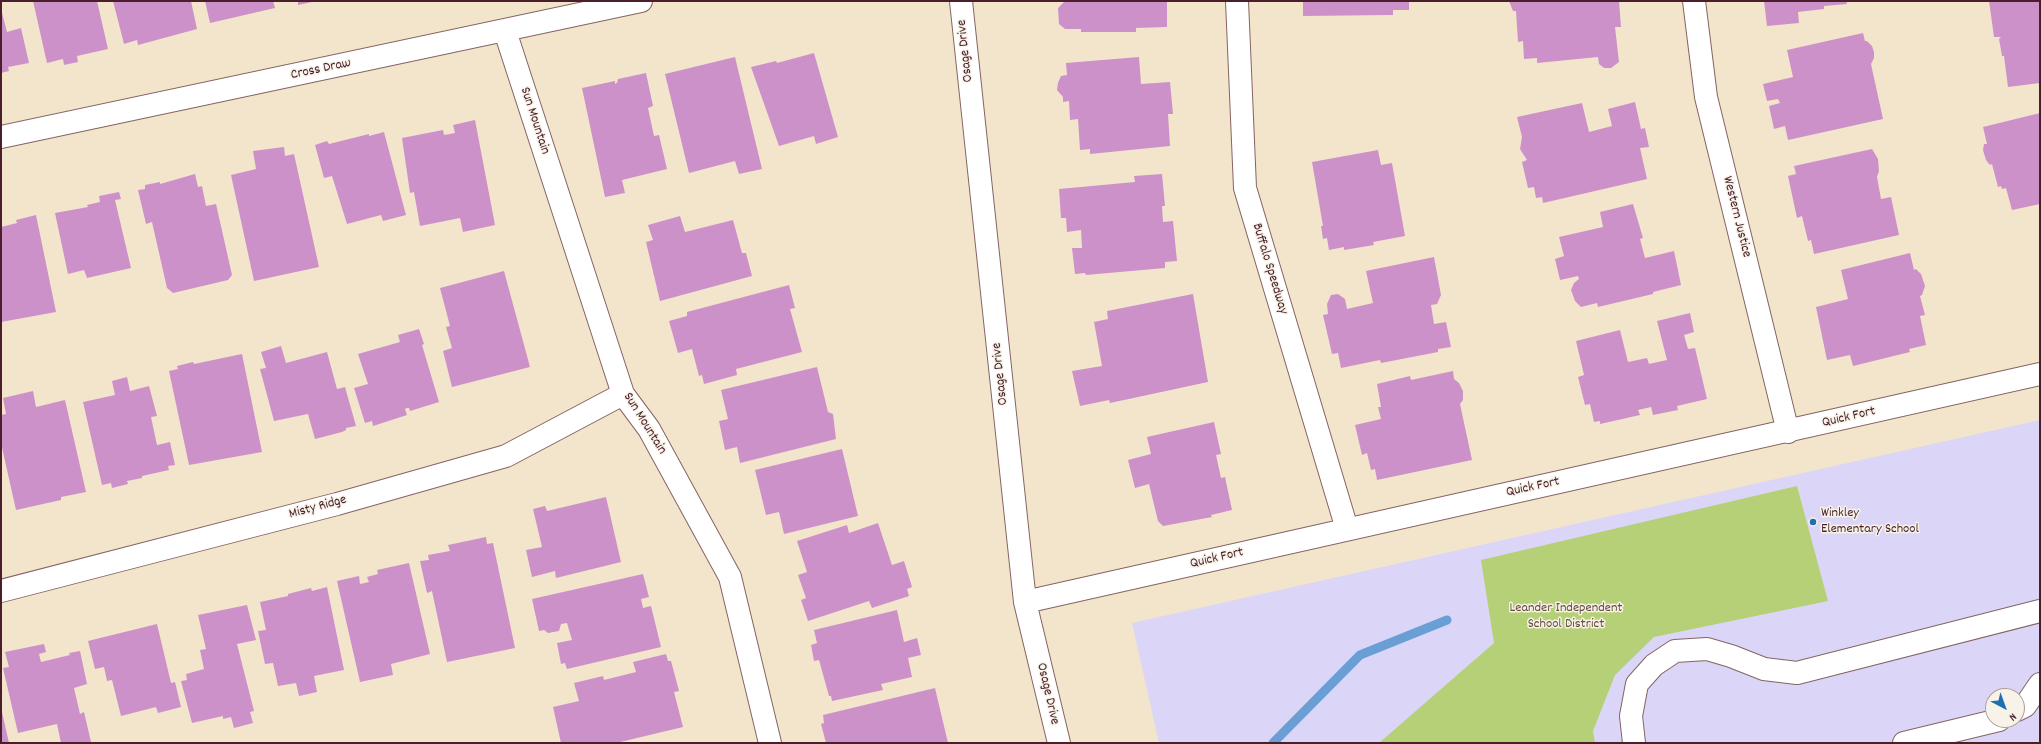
<!DOCTYPE html>
<html>
<head>
<meta charset="utf-8">
<style>
  body { margin:0 }
  #map { position:relative; width:2041px; height:744px; overflow:hidden; background:#f2e5cc; font-family:Dekko,sans-serif }
  canvas { display:block }
  .frame { position:absolute; inset:0; border:2px solid #4a1f2b; pointer-events:none }
  .north { position:absolute; left:1985px; top:688px; width:40px; height:40px; box-sizing:border-box; background:#f7f3e8; border:1px solid #b29e9c; border-radius:50%; rotate:139deg; font-size:11px; font-weight:700; line-height:16px; text-align:center; color:#4a1f2b }
  .north::after { content:''; display:block; margin:auto; width:14px; height:18px; background:#1f6fb2; clip-path:polygon(50% 0,100% 100%,50% 72%,0 100%) }
</style>
</head>
<body>
<div id="map">
<canvas width="2041" height="744"></canvas>
<div class="frame"></div>
<div class="north">N</div>
</div>
<script>
const g = document.querySelector('canvas').getContext('2d');
g.lineJoin = 'round';
function fill(path, color) {
  g.fillStyle = color;
  g.fill(path, 'evenodd');
}
function toPath(rows) {
  const path = new Path2D();
  for (const r of rows) {
    path.moveTo(r[0], r[1]);
    for (let i = 2; i < r.length; i += 2) path.lineTo(r[i], r[i + 1]);
  }
  return path;
}
function strokePath(path, color, width, dash) {
  g.strokeStyle = color;
  g.lineWidth = width;
  g.lineCap = dash ? 'butt' : 'round';
  g.setLineDash(dash || []);
  g.stroke(path);
}
function write(font, color, halo, rows, align = 'center') {
  g.font = font + ' Dekko,sans-serif';
  g.lineWidth = 3;
  g.setLineDash([]);
  g.textBaseline = 'middle';
  g.strokeStyle = halo;
  g.fillStyle = color;
  for (const [text, x, y, turn = 0] of rows) {
    g.save();
    g.translate(x, y);
    g.rotate((+turn || 0) * Math.PI / 180);
    g.textAlign = isNaN(turn) ? turn : align;
    if (halo) g.strokeText(text, 0, 0);
    g.fillText(text, 0, 0);
    g.restore();
  }
}
fill(toPath([
  [2040,420,2040,743,1159,743,1132,623],
  [1993,696,2017,696,2017,720,1993,720]
]), '#dbd6f7');
fill(toPath([
  [1797,486,1828,601,1654,637,1615,675,1593,731,1595,743,1379,743,1494,643,1481,560]
]), '#b5d076');
strokePath(toPath([
  [1273,743,1360,655,1447,620]
]), '#6a9fd6', 9);
fill(toPath([
  [33,1,97,1,108,49,77,56,78,62,64,65,63,59,47,63],
  [113,1,191,1,197,29,138,45,137,40,124,44],
  [205,1,273,1,275,8,210,23],
  [298,1,312,1,312,2,298,5],
  [1065,1,1167,1,1167,27,1136,28,1136,32,1081,32,1081,29,1065,29,1059,24,1058,8],
  [1303,1,1409,1,1409,10,1393,10,1393,15,1303,16],
  [1509,1,1619,1,1621,27,1615,27,1619,62,1611,68,1604,68,1599,64,1598,57,1537,63,1537,58,1524,59,1523,41,1518,42,1516,11,1513,11],
  [1764,1,1846,1,1847,4,1824,6,1824,9,1798,12,1799,23,1767,26],
  [1989,1,2040,1,2040,83,2008,87,2004,56,2002,56,1999,39,2001,37,1994,37],
  [1,9,7,32,21,28,29,63,8,67,9,71,1,73],
  [1863,33,1865,41,1867,41,1872,46,1874,52,1874,58,1871,64,1883,119,1788,140,1785,126,1774,129,1769,106,1780,103,1778,99,1767,101,1763,84,1793,77,1787,50],
  [814,53,838,137,816,144,814,136,779,146,751,67,776,61,777,63],
  [735,57,762,169,739,174,735,161,689,173,665,74],
  [1139,57,1141,84,1170,82,1173,114,1168,114,1170,146,1090,154,1090,149,1080,150,1078,119,1070,120,1069,101,1063,102,1063,97,1057,90,1058,83,1061,76,1067,75,1066,63],
  [646,73,653,106,648,108,654,136,659,135,667,169,622,180,625,193,605,197,582,88,615,81,615,84,617,83,618,79],
  [1635,102,1641,129,1645,128,1649,147,1640,148,1647,179,1543,203,1542,197,1536,198,1534,187,1528,188,1522,162,1527,160,1520,149,1522,137,1517,117,1582,103,1589,132,1612,126,1608,109],
  [2040,113,2040,204,2012,210,2006,188,2002,189,2001,186,1998,187,1992,164,1990,165,1986,160,1983,150,1984,144,1987,144,1983,127],
  [475,120,495,225,463,232,460,218,420,226,414,192,410,193,402,138,443,130,444,135,455,133,453,125],
  [384,132,406,215,383,221,381,215,347,224,332,176,324,178,315,145,327,141,329,144,369,134,369,136],
  [284,147,285,156,294,154,319,267,254,281,231,175,256,169,253,151],
  [1872,149,1878,159,1879,171,1877,177,1881,199,1891,197,1899,235,1814,254,1811,240,1808,241,1802,216,1797,218,1788,176,1796,174,1794,166],
  [1378,150,1381,165,1392,163,1405,236,1373,242,1374,245,1344,250,1344,247,1329,250,1327,238,1323,239,1321,226,1323,226,1312,162],
  [195,174,198,187,202,186,206,206,216,204,232,275,228,280,173,293,167,288,152,222,146,224,138,190,145,189,145,185,160,182,160,184],
  [1162,174,1165,206,1162,206,1163,222,1173,221,1177,261,1165,262,1165,268,1086,275,1085,273,1075,274,1072,248,1082,248,1081,230,1067,232,1066,218,1061,218,1059,189,1135,182,1134,176],
  [119,192,121,199,115,200,131,268,87,278,84,270,68,274,55,213,88,207,87,205,100,202,99,196],
  [1633,204,1643,238,1640,239,1645,258,1674,251,1681,285,1653,292,1653,294,1598,307,1597,303,1581,307,1575,301,1571,290,1574,283,1579,279,1578,276,1560,280,1555,259,1564,256,1559,237,1603,227,1600,212],
  [36,215,56,312,1,322,1,227,17,223,16,220],
  [680,216,685,232,733,220,742,253,746,253,752,276,660,301,646,242,653,240,648,225],
  [1910,253,1914,270,1916,269,1921,274,1925,286,1922,295,1920,296,1925,315,1920,316,1926,345,1909,349,1910,352,1853,366,1850,355,1827,360,1816,307,1848,299,1841,270],
  [1434,257,1441,295,1437,304,1431,305,1434,324,1446,322,1451,347,1438,349,1438,352,1381,363,1380,360,1341,368,1338,353,1332,354,1323,315,1328,314,1327,304,1331,295,1338,294,1345,299,1347,309,1373,303,1366,271],
  [504,271,530,367,452,387,443,351,452,348,446,327,450,326,440,288],
  [789,285,795,308,790,309,802,352,736,369,737,375,704,384,702,375,699,376,692,349,678,353,669,321,687,316,687,312],
  [1193,294,1208,382,1110,403,1109,400,1080,406,1072,371,1102,366,1094,322,1108,319,1107,311],
  [1690,313,1694,332,1684,335,1688,349,1695,348,1707,399,1677,406,1678,410,1653,415,1651,407,1638,410,1640,415,1600,424,1600,421,1594,422,1590,404,1585,405,1578,377,1584,375,1576,341,1620,330,1628,362,1647,358,1649,364,1667,360,1657,321],
  [419,329,424,344,422,345,439,402,410,411,409,408,407,408,405,409,407,415,373,426,372,421,365,423,354,388,368,384,358,354,400,342,398,335],
  [281,346,286,363,327,352,337,389,345,387,356,426,346,428,346,430,342,432,315,439,308,414,274,421,260,369,266,368,261,352],
  [242,354,262,452,189,465,169,371,178,369,177,366,193,362,194,364],
  [817,367,828,412,833,414,836,439,740,463,737,447,725,450,719,421,728,419,721,390],
  [1453,371,1454,379,1459,383,1463,391,1463,400,1460,404,1472,460,1377,480,1375,469,1371,470,1367,453,1362,455,1355,425,1381,419,1378,407,1381,407,1377,384,1410,376,1411,380],
  [127,377,130,391,149,386,157,416,151,417,157,445,170,442,175,465,168,466,169,470,142,476,142,478,127,481,128,484,112,488,111,483,102,485,83,402,115,395,112,381],
  [33,391,36,407,65,400,86,492,61,497,61,500,16,510,1,443,1,415,6,414,3,398],
  [1214,422,1221,454,1216,455,1221,478,1225,477,1232,510,1211,515,1212,517,1163,526,1158,521,1149,484,1135,488,1128,460,1151,454,1147,437],
  [842,449,858,516,784,534,779,512,766,515,755,470],
  [606,497,621,562,556,578,555,571,532,577,526,550,542,547,533,509,545,506,547,511],
  [878,523,892,565,904,561,912,587,907,589,909,596,872,608,869,601,808,621,801,600,806,598,798,575,807,572,797,541,847,525,849,533],
  [486,537,487,544,493,543,515,648,447,662,432,591,427,593,420,561,429,560,428,555,450,551,448,545],
  [409,563,430,654,391,664,393,675,360,682,337,581,359,576,360,584,369,582,367,577,378,574,377,570],
  [643,574,649,597,641,599,643,608,651,606,661,647,567,669,565,663,561,664,557,643,572,640,567,623,561,624,559,631,548,633,544,630,539,631,532,599],
  [327,587,344,670,314,676,317,692,299,696,296,683,278,686,273,663,265,664,258,631,266,630,260,602,288,596,288,594,311,588,312,591],
  [247,605,256,640,237,644,254,711,250,712,253,723,234,728,231,717,223,719,223,716,192,723,181,681,187,680,186,674,204,669,200,650,206,649,198,615],
  [897,610,904,642,917,638,921,655,908,658,912,677,881,684,883,690,832,701,831,696,829,696,819,660,814,661,811,645,817,643,814,630],
  [157,624,171,683,175,682,181,707,158,713,156,707,121,716,112,680,107,681,104,667,95,669,88,641],
  [44,644,46,652,39,654,41,662,70,655,69,653,80,651,87,684,74,688,80,714,84,712,91,742,61,743,57,724,18,733,3,668,9,667,5,652],
  [666,654,668,661,671,661,679,691,674,692,683,727,616,743,561,743,553,707,579,701,574,683,603,676,604,680,636,672,633,662],
  [935,688,948,743,826,743,821,724,824,723,823,715],
  [1,712,2,712,9,743,1,743]
]), '#cd91ca');
const minor = toPath([
  [961,1,1025,602,1059,743],
  [1237,1,1245,188,1347,529],
  [1694,1,1706,97,1788,432],
  [505,31,623,394,649,429,730,577,770,743],
  [1,137,641,1],
  [1,591,337,504,506,456,623,394],
  [1025,602,2040,374],
  [2017,710,2025,706,2040,684],
  [1634,743,1631,716,1637,684,1654,665,1675,651,1707,649,1731,656,1764,669,1797,673,2040,611],
  [1904,743,1999,720]
]);
strokePath(minor, '#856463', 24);
strokePath(minor, '#fff', 22);
for (const [x, y, r, color] of [
  [1813,522,4,"#1f6fb2"]
]) {
  const dot = new Path2D();
  dot.arc(x, y, r, 0, 2 * Math.PI);
  g.fillStyle = color;
  g.fill(dot);
  strokePath(dot, '#f7f3e8', 1.5);
}
write('14px', '#4a1f2b', '#f7f3e8', [
  ["Osage Drive",966,51,-96],
  ["Cross Draw",321,70,-12],
  ["Sun Mountain",534,121,72],
  ["Western Justice",1736,217,76],
  ["Buffalo Speedway",1269,269,73],
  ["Osage Drive",1001,374,-96],
  ["Quick Fort",1849,418,-13],
  ["Sun Mountain",644,424,58],
  ["Quick Fort",1533,488,-12],
  ["Misty Ridge",318,508,-15],
  ["Quick Fort",1217,559,-13],
  ["Osage Drive",1047,694,77]
]);
write('14px', '#4a1f2b', '#f7f3e8', [
  ["Winkley",1821,514],
  ["Elementary School",1821,530]
], 'left');
write('14px', '#654b3e', '#f7f3e8', [
  ["Leander Independent",1566,609],
  ["School District",1566,625]
]);
</script>
</body>
</html>
